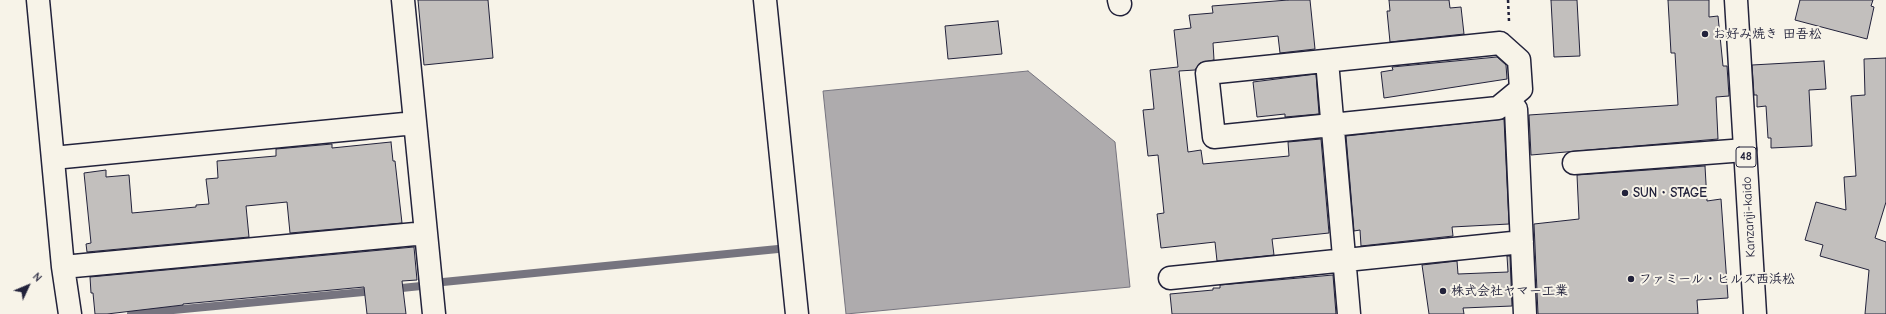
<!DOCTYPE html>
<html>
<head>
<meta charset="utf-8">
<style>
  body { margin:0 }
  #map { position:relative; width:1886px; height:314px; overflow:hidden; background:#f7f3e8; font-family:"Comic Neue",sans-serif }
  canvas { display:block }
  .north { position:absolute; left:8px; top:266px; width:40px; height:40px; -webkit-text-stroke:3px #f7f3e8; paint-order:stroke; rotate:46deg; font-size:11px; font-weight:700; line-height:16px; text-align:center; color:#22223b }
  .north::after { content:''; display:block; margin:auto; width:14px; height:18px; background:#22223b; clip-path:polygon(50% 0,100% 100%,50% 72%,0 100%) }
</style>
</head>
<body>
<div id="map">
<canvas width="1886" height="314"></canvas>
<div class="north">N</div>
</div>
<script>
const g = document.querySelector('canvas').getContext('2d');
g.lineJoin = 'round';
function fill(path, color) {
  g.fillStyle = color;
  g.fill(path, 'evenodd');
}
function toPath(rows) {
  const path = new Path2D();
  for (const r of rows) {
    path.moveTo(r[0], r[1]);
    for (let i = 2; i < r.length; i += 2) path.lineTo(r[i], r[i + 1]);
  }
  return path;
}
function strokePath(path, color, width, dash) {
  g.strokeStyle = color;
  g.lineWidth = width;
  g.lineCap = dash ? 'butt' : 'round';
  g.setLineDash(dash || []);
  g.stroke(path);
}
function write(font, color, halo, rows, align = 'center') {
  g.font = font + ' "Comic Neue","Klee One",sans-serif';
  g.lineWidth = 4;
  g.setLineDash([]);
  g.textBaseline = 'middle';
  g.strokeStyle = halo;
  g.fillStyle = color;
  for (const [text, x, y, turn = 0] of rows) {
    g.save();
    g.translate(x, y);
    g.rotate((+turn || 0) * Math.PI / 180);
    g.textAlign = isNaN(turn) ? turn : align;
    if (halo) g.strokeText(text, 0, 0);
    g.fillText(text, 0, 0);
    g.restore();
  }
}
const water = toPath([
  [1028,71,1115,142,1130,287,846,314,823,91,1028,71]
]);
fill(water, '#aeabad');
strokePath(water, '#76747f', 1);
strokePath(toPath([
  [443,282,778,249],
  [392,289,421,286],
  [131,314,374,291]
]), '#76747f', 8);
const building = toPath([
  [418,0,488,0,493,58,424,65,418,0],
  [1288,0,1310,0,1315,49,1280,53,1278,36,1213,43,1214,60,1200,63,1195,70,1179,71,1188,152,1201,150,1203,164,1289,156,1288,142,1321,139,1329,233,1272,239,1274,255,1217,261,1215,242,1161,248,1157,214,1164,213,1158,155,1148,156,1143,110,1154,109,1150,70,1178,67,1174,30,1191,28,1189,15,1213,13,1212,6,1288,0],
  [1389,0,1449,0,1450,8,1461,7,1464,34,1390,42,1387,11,1390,11,1389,0],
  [1551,0,1577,0,1580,56,1554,57,1551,0],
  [1668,0,1709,0,1709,17,1718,16,1723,66,1727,66,1729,96,1716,97,1718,139,1531,155,1529,115,1678,105,1675,53,1671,53,1668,0],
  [1800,0,1873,0,1871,6,1874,7,1867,39,1795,20,1800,0],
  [998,21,1002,54,948,59,945,26,998,21],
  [1497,57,1506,65,1507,79,1384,98,1381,72,1393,70,1392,67,1497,57],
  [1886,58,1886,202,1875,238,1886,242,1886,314,1865,314,1869,270,1820,256,1823,245,1805,240,1816,202,1846,210,1844,177,1856,176,1851,96,1865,95,1864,59,1886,58],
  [1824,61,1826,89,1809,90,1812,146,1771,148,1771,138,1768,138,1766,106,1757,107,1757,95,1754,95,1752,65,1824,61],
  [1316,74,1319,114,1285,117,1285,114,1257,117,1253,82,1316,74],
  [1504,119,1509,224,1452,227,1453,236,1361,246,1360,230,1354,231,1346,136,1504,119],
  [391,142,393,161,395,161,402,223,290,233,287,202,246,206,249,237,87,252,86,244,91,243,84,173,106,170,106,177,129,175,132,213,196,207,196,205,209,204,206,179,218,178,217,161,276,156,276,149,332,144,332,148,391,142],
  [1705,166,1707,201,1721,199,1728,298,1697,300,1698,314,1538,314,1534,224,1579,219,1577,175,1705,166],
  [414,247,417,280,402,281,406,314,367,314,364,287,183,304,183,305,107,314,95,314,93,293,91,293,90,277,414,247],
  [1507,256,1510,256,1512,306,1463,308,1464,314,1429,314,1422,265,1457,261,1458,274,1508,272,1507,256],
  [1333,275,1336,314,1172,314,1170,294,1213,290,1213,288,1220,288,1220,285,1333,275]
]);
fill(building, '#c2bfbd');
strokePath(building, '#22223b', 1);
const minor = toPath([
  [38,0,63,267,70,314],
  [403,0,434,314],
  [765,0,797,314],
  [1119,0,1120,4],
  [1500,43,1519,60,1521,89,1498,108,1214,137,1207,73,1500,43],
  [1327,61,1349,314],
  [1508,100,1516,109,1525,314],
  [53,158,415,123],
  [1574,163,1745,150],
  [63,267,426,233],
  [1170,278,1522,242]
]);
const major = toPath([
  [1736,0,1755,314]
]);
strokePath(minor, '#22223b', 25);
strokePath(major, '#22223b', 25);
strokePath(toPath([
  [1508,0,1509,21]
]), '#22223b', 2.5, [3, 3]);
strokePath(minor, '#f7f3e8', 22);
strokePath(major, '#f7f3e8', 22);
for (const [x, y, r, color] of [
  [1705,34,4,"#22223b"],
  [1625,193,4,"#22223b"],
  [1631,279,4,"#22223b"],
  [1443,291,4,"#22223b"]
]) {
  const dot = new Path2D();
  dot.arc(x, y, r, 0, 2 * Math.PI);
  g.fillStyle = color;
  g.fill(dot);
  strokePath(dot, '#f7f3e8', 1.5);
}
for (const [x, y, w] of [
  [1746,157,20]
]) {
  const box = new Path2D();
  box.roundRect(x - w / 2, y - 10, w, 20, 3);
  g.fillStyle = '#f7f3e8';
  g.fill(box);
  strokePath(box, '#22223b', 1);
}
write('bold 12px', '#22223b', null, [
  ["48",1746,157]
]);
write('bold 13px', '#22223b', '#f7f3e8', [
  ["お好み焼き 田吾松",1713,34],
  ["SUN・STAGE",1633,193],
  ["ファミール・ヒルズ西浜松",1639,279],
  ["株式会社ヤマー工業",1451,291]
], 'left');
write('13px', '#22223b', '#f7f3e8', [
  ["Kanzanji-kaido",1749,217,-93]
]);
</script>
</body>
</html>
